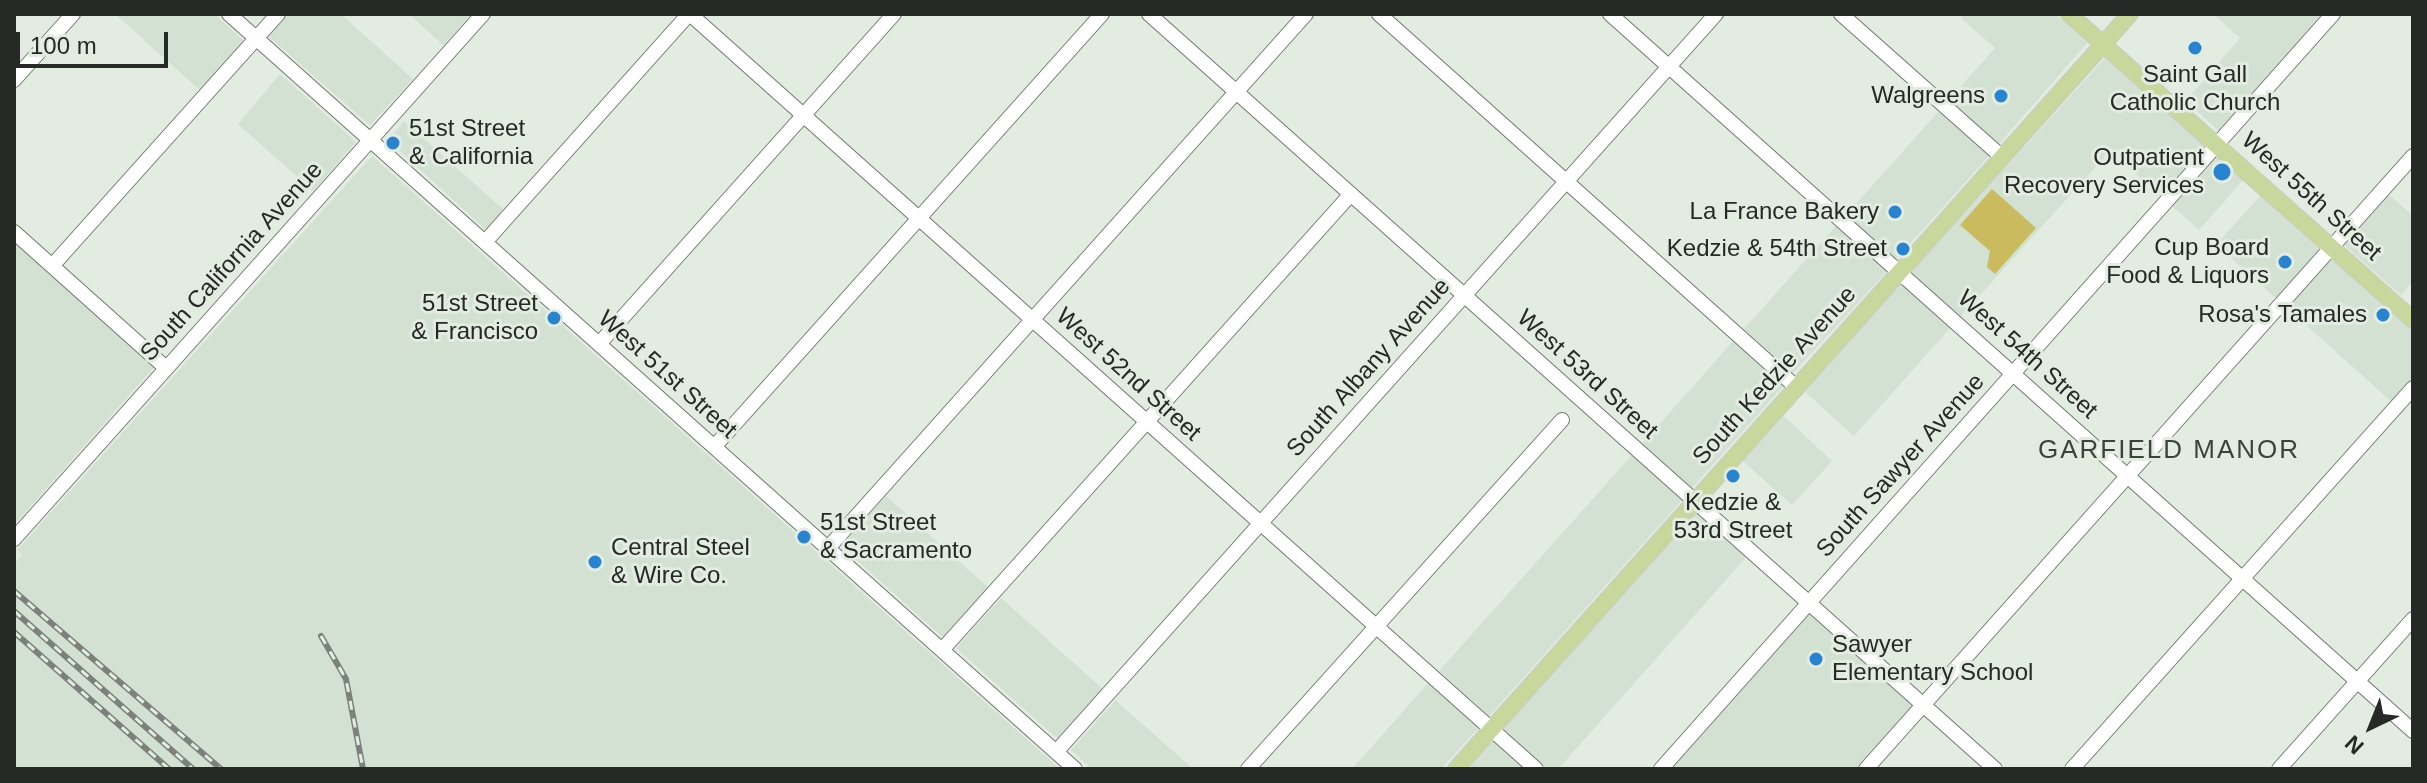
<!DOCTYPE html>
<html>
<head>
<meta charset="utf-8">
<style>
  body { margin:0 }
  #map { position:relative; width:2427px; height:783px; overflow:hidden; background:#e2ece1; font-family:Helvetica,sans-serif }
  canvas { display:block }
  .frame { position:absolute; inset:0; border:16px solid #262925; pointer-events:none }
  .north { position:absolute; left:2331px; top:687px; width:80px; height:80px; -webkit-text-stroke:6px #e2ece1; paint-order:stroke; rotate:223deg; font-size:22px; font-weight:700; line-height:32px; text-align:center; color:#262925 }
  .north::after { content:''; display:block; margin:auto; width:28px; height:36px; background:#262925; clip-path:polygon(50% 0,100% 100%,50% 72%,0 100%) }
  .scale { position:absolute; left:16px; top:32px; width:152px; height:36px; box-sizing:border-box; border:4px solid #262925; border-top:0; padding-left:10px; font-size:24px; line-height:28px; white-space:nowrap; color:#262925; -webkit-text-stroke:6px #e2ece1; paint-order:stroke }
</style>
</head>
<body>
<div id="map">
<canvas width="2427" height="783"></canvas>
<div class="frame"></div>
<div class="north">N</div>
<div class="scale">100 m</div>
</div>
<script>
const g = document.querySelector('canvas').getContext('2d');
g.lineJoin = 'round';
function fill(path, color) {
  g.fillStyle = color;
  g.fill(path, 'evenodd');
}
function toPath(rows) {
  const path = new Path2D();
  for (const r of rows) {
    path.moveTo(r[0], r[1]);
    for (let i = 2; i < r.length; i += 2) path.lineTo(r[i], r[i + 1]);
  }
  return path;
}
function strokePath(path, color, width, dash) {
  g.strokeStyle = color;
  g.lineWidth = width;
  g.lineCap = dash ? 'butt' : 'round';
  g.setLineDash(dash || []);
  g.stroke(path);
}
function write(font, color, halo, rows, align = 'center') {
  g.font = font + ' Helvetica,sans-serif';
  g.lineWidth = 6;
  g.setLineDash([]);
  g.textBaseline = 'middle';
  g.strokeStyle = halo;
  g.fillStyle = color;
  for (const [text, x, y, turn = 0] of rows) {
    g.save();
    g.translate(x, y);
    g.rotate((+turn || 0) * Math.PI / 180);
    g.textAlign = isNaN(turn) ? turn : align;
    if (halo) g.strokeText(text, 0, 0);
    g.fillText(text, 0, 0);
    g.restore();
  }
}
fill(toPath([
  [115,14,214,14,244,41,201,91],
  [289,14,341,14,413,79,370,125,268,36],
  [409,14,472,14,443,45],
  [1964,14,2055,14,2087,43,1998,145,1949,100,1995,48,1961,18],
  [2213,14,2326,14,2220,132,2186,101,2240,38],
  [2105,58,2207,148,2163,198,2110,151,1960,317,1910,273],
  [280,74,356,142,313,191,238,124],
  [1939,111,1989,156,1896,259,1846,215],
  [404,121,505,211,487,231,388,140],
  [372,156,1060,769,14,769,14,564,22,555,17,550],
  [2216,156,2243,180,2199,230,2172,206],
  [2388,194,2413,216,2413,281,2401,295,2344,245],
  [2260,196,2321,251,2278,300,2216,245],
  [1837,225,1888,270,1793,373,1744,329],
  [14,240,155,366,14,525],
  [2330,258,2413,332,2413,380,2393,403,2287,308],
  [1902,281,1952,326,1854,436,1805,392],
  [1735,339,1785,384,1692,488,1642,444],
  [1784,416,1832,461,1792,505,1743,461],
  [1633,454,1683,499,1489,716,1439,671],
  [886,496,990,589,945,639,841,546],
  [1698,510,1748,555,1558,769,1547,769,1503,729],
  [1001,598,1104,690,1060,741,956,648],
  [1810,608,1916,705,1859,769,1668,769],
  [1430,681,1480,726,1441,769,1352,769],
  [1116,700,1120,704,1193,769,1092,769,1071,750],
  [1494,740,1527,769,1475,769,1471,766]
]), '#d2e1d1');
fill(toPath([
  [1992,189,2036,228,1995,274,1987,267,1990,251,1960,225]
]), '#cabb5f');
const minor = toPath([
  [229,14,1075,769],
  [690,14,1536,769],
  [1149,14,1995,769],
  [1379,14,1796,387],
  [1610,14,2413,731],
  [1841,14,2002,157],
  [14,80,73,14],
  [14,232,166,368],
  [485,242,689,14],
  [52,266,278,14],
  [599,344,894,14],
  [714,447,1102,14],
  [14,539,483,14],
  [828,548,1306,14],
  [942,650,1351,194],
  [1056,752,1716,14],
  [1248,769,1562,420],
  [1661,769,2333,14],
  [1866,769,2413,156],
  [2072,769,2413,388],
  [2279,769,2413,619]
]);
const major = toPath([
  [2069,14,2413,320],
  [1456,769,2130,14]
]);
strokePath(minor, '#70796f', 16);
strokePath(major, '#cbcccb', 18);
strokePath(minor, '#fff', 14);
strokePath(major, '#c8d79b', 16);
const rail = toPath([
  [14,591,221,769],
  [14,611,193,769],
  [14,632,169,769],
  [321,636,346,679,363,769]
]);
strokePath(rail, '#7c827b', 6);
strokePath(rail, '#e2ece1', 3, [9]);
for (const [x, y, r, color] of [
  [2195,48,8,"#2884d0"],
  [2001,96,8,"#2884d0"],
  [393,143,8,"#2884d0"],
  [2222,172,10,"#2884d0"],
  [1895,212,8,"#2884d0"],
  [1903,249,8,"#2884d0"],
  [2285,262,8,"#2884d0"],
  [2383,315,8,"#2884d0"],
  [554,318,8,"#2884d0"],
  [1733,476,8,"#2884d0"],
  [804,537,8,"#2884d0"],
  [595,562,8,"#2884d0"],
  [1816,659,8,"#2884d0"]
]) {
  const dot = new Path2D();
  dot.arc(x, y, r, 0, 2 * Math.PI);
  g.fillStyle = color;
  g.fill(dot);
  strokePath(dot, '#e2ece1', 3);
}
write('24px', '#262925', '#e2ece1', [
  ["Saint Gall",2195,75,"center"],
  ["Catholic Church",2195,103,"center"],
  ["Walgreens",1985,96],
  ["51st Street",409,129,"left"],
  ["& California",409,157,"left"],
  ["Outpatient",2204,158],
  ["Recovery Services",2204,186],
  ["La France Bakery",1879,212],
  ["Cup Board",2269,248],
  ["Food & Liquors",2269,276],
  ["Kedzie & 54th Street",1887,249],
  ["51st Street",538,304],
  ["& Francisco",538,332],
  ["Rosa's Tamales",2367,315],
  ["Kedzie &",1733,503,"center"],
  ["53rd Street",1733,531,"center"],
  ["51st Street",820,523,"left"],
  ["& Sacramento",820,551,"left"],
  ["Central Steel",611,548,"left"],
  ["& Wire Co.",611,576,"left"],
  ["Sawyer",1832,645,"left"],
  ["Elementary School",1832,673,"left"]
], 'right');
write('24px', '#262925', '#e2ece1', [
  ["West 55th Street",2311,197,42],
  ["South California Avenue",232,262,-48],
  ["West 54th Street",2027,355,42],
  ["South Albany Avenue",1369,368,-48],
  ["West 51st Street",667,375,42],
  ["West 52nd Street",1128,375,42],
  ["West 53rd Street",1587,375,42],
  ["South Kedzie Avenue",1775,376,-48],
  ["South Sawyer Avenue",1901,466,-48]
]);
g.letterSpacing = '2px';
write('26px', '#3b433a', '#e2ece1', [
  ["GARFIELD MANOR",2169,451]
]);
g.letterSpacing = '0px';
</script>
</body>
</html>
